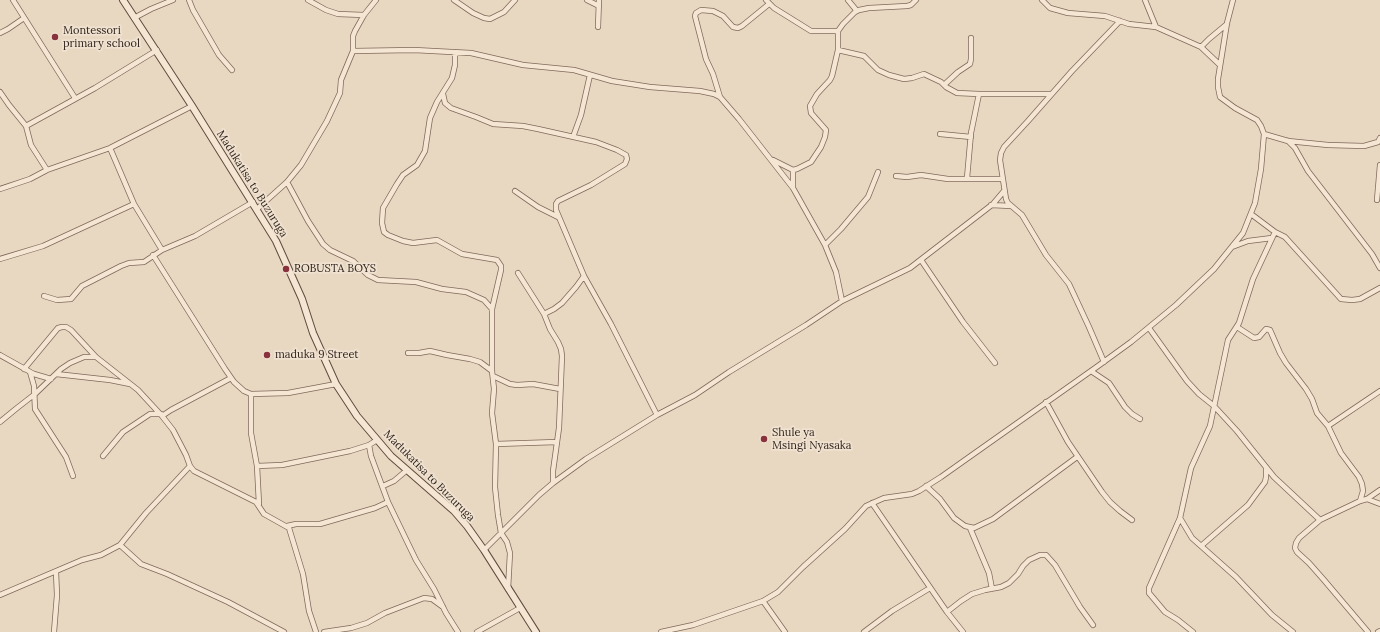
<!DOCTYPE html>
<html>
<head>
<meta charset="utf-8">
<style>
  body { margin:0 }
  canvas { display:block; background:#e8d7c1 }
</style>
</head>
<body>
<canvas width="1380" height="632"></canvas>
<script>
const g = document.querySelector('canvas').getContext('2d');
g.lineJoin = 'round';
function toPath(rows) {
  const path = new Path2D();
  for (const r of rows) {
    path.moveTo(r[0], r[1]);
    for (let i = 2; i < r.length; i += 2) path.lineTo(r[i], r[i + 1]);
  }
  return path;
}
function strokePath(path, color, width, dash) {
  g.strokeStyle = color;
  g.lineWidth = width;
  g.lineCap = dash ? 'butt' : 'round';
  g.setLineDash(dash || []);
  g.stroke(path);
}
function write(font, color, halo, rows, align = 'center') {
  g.font = font + ' Lora,serif';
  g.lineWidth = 3.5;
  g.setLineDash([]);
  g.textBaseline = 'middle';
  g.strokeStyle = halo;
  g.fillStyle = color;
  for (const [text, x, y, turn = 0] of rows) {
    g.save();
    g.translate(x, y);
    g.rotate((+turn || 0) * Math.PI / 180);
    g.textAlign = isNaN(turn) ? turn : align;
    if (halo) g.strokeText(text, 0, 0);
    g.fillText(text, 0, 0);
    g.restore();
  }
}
const street = toPath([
  [13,0,75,98],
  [189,0,193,10,219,55,232,70],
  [308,0,326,10,338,14,364,15],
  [454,0,473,13,484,18,490,19,504,12,515,0],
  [587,0,599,6],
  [766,0,774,8,811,31,838,31],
  [848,0,857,11],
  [1042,0,1050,8,1068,13,1105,16,1129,24,1156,27,1201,47,1220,65],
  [1145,0,1156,27],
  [134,18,151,9,173,0],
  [598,27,599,0],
  [0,33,8,29,24,18],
  [1201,47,1209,39,1227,24],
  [838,50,864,56,878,70,889,75,904,79,912,78,924,74,941,82,946,87,957,93,979,94,1051,94],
  [353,51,414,50,471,53,523,65,574,70,612,81,650,87,700,91,714,94,720,97,739,119,793,188,825,245,836,272,842,301],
  [455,52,455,65,452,78,437,102,430,118,425,151,417,165,403,175,397,184,383,208,382,223,384,232,388,235,403,241,413,243,437,240,462,254,497,260,501,266,501,270,492,309,492,371,494,389,492,413,496,444,495,487,498,515,501,533,507,542,510,553,508,589],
  [944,85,958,72,970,64,971,59,971,38],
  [0,92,9,105,26,126,31,145,47,170],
  [443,94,445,103,451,108,476,117,493,124,523,126,538,129,596,142,617,150,626,155,627,159,625,164,591,185,558,201,556,204,556,210,584,276,611,324,657,415],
  [720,97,713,74,706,59,695,16,696,13,701,10,713,11,723,16,733,27,738,28,742,26,769,4],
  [26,126,95,88,157,50],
  [940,134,971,137],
  [1264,134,1288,141,1328,145,1364,146,1378,142,1380,138],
  [573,137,581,115,590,75],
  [1288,141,1295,148,1308,171,1372,254,1380,268],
  [110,148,134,204,162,250],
  [773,160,793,170,797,169,811,162,821,147,825,137,826,130,811,113,810,106,817,94,830,80,832,76,838,50,838,31,843,24,855,12,859,10,869,8,907,6,911,5,916,0],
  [896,176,907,177,921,175,948,179,1003,179],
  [967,178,971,133,979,94],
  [287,182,308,221,323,244,330,250,353,261,368,275,378,280,416,282,442,289,466,292,484,300,492,309],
  [793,188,793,170],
  [0,189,30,179,47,170,110,148,192,106],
  [515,191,538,207,558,217],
  [1377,200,1380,165],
  [991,205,1011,206],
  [257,209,287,182,301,165,327,121,340,93,341,80,353,51,353,36,355,31,364,15,376,0],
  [1251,214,1275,232,1285,237,1341,299,1352,300,1360,299,1380,288],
  [825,245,841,229,868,197,878,172],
  [1232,247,1248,241,1272,238],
  [153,255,225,369,234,382,244,391,251,394,288,393,336,384],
  [0,259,43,246,134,204],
  [921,260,963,322,995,363],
  [518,273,544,314,550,329,558,342,561,349,562,356,559,428,553,471,553,483],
  [44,296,57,300,71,299,82,286,121,266,129,263,144,262,162,250,195,236,253,202],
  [544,314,554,309,562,303,576,287,584,276],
  [1237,327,1254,338,1259,337,1266,329,1270,330,1280,353,1286,363,1306,389,1312,399,1317,413,1328,426,1341,453,1359,477,1362,484,1363,491,1360,501],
  [1149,328,1187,381,1199,394,1214,406,1237,431,1274,477,1320,520],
  [408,353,419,353,430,351,447,355,470,359,480,362,492,371],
  [0,355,34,374,51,379],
  [1104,362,1089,327,1069,284,1046,255,1022,215,1008,203,1006,199,1000,160,1001,153,1004,147,1028,121,1072,71,1120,21],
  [24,369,58,328,62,327,66,327,71,330,96,357],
  [1091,371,1109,383,1125,407,1132,414,1140,419],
  [30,372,34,386,35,409,66,457,73,476],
  [56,374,110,380,130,384],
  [493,376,510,384,517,385,533,384,560,389],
  [251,394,251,433,257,466,259,504],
  [1046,402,1068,442,1102,492,1110,502,1120,511,1132,520],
  [162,416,171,410,231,378],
  [0,422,17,408,35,394,61,369,70,363,84,357,96,357,138,390,162,416,173,430,186,455,190,466,194,471,256,502,264,514,289,528,303,574,309,611,316,632],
  [1328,426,1380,391],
  [496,444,557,442],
  [369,445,371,456,388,502,416,560,434,589,446,613,458,632],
  [103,456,123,432,150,414,161,414],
  [257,466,282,465,350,451,369,445,377,440],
  [383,486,394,481,407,470],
  [926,486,940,499,954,518,965,526,974,528,993,519,1077,457],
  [1367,499,1380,504],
  [872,503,947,612,963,632],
  [1180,518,1192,538,1236,577,1272,615,1293,632],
  [287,526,296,524,320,524,375,508,388,502],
  [970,528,989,573,992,589],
  [120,545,141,564,167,574,228,602,284,632],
  [1201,546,1248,505,1265,482,1266,477,1266,467],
  [484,550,539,495,553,483,586,459,657,415,695,395,729,372,806,325,842,301,910,268,993,204,1004,191],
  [0,595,82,560,101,555,120,545,146,513,190,466],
  [763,601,785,632],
  [947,612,961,601,972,594,985,590,1001,587,1009,583,1018,574,1023,566,1029,560,1040,555,1046,555,1055,565,1080,607,1093,625],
  [54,632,57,595,56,572],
  [324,632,351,628,367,623,385,613,424,598,432,599,443,607],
  [477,632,520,608],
  [661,632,693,625,763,601,778,592,803,567,845,529,866,506,884,498,912,494,919,491,941,477,1098,366,1131,342,1176,305,1214,269,1243,233,1255,203,1261,169,1264,134,1261,126,1257,120,1235,108,1220,97,1218,87,1218,79,1227,23,1233,0],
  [864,632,892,611,930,588],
  [1193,632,1178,620,1165,612,1149,593,1149,588,1180,518,1191,468,1210,426,1228,340,1239,323,1253,279,1275,232],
  [1368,632,1324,580,1309,563,1297,552,1295,548,1296,543,1299,538,1320,520,1360,501,1367,499,1380,490],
  [1378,632,1380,631]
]);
const secondary = toPath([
  [123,0,192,106,276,241,302,299,313,333,336,384,357,416,391,456,454,511,467,526,484,550,536,632]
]);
strokePath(street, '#80695b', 6);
strokePath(secondary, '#614b3e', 8);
strokePath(street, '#f4e6d3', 4.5);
strokePath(secondary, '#f4e6d3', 6);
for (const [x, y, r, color] of [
  [55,37,4,"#88323e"],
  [286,269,4,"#88323e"],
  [267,355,4,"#88323e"],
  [764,439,4,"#88323e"]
]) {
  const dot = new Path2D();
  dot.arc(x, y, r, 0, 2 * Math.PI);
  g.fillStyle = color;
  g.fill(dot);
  strokePath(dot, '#f0e2d0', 1.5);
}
write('11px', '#31241d', '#f0e2d0', [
  ["Montessori",63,31],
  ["primary school",63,44],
  ["ROBUSTA BOYS",294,269],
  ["maduka 9 Street",275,355],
  ["Shule ya",772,433],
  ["Msingi Nyasaka",772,446]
], 'left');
write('11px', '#31241d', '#f0e2d0', [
  ["Madukatisa to Buzuruga",252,184,58],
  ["Madukatisa to Buzuruga",429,476,45]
]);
</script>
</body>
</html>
